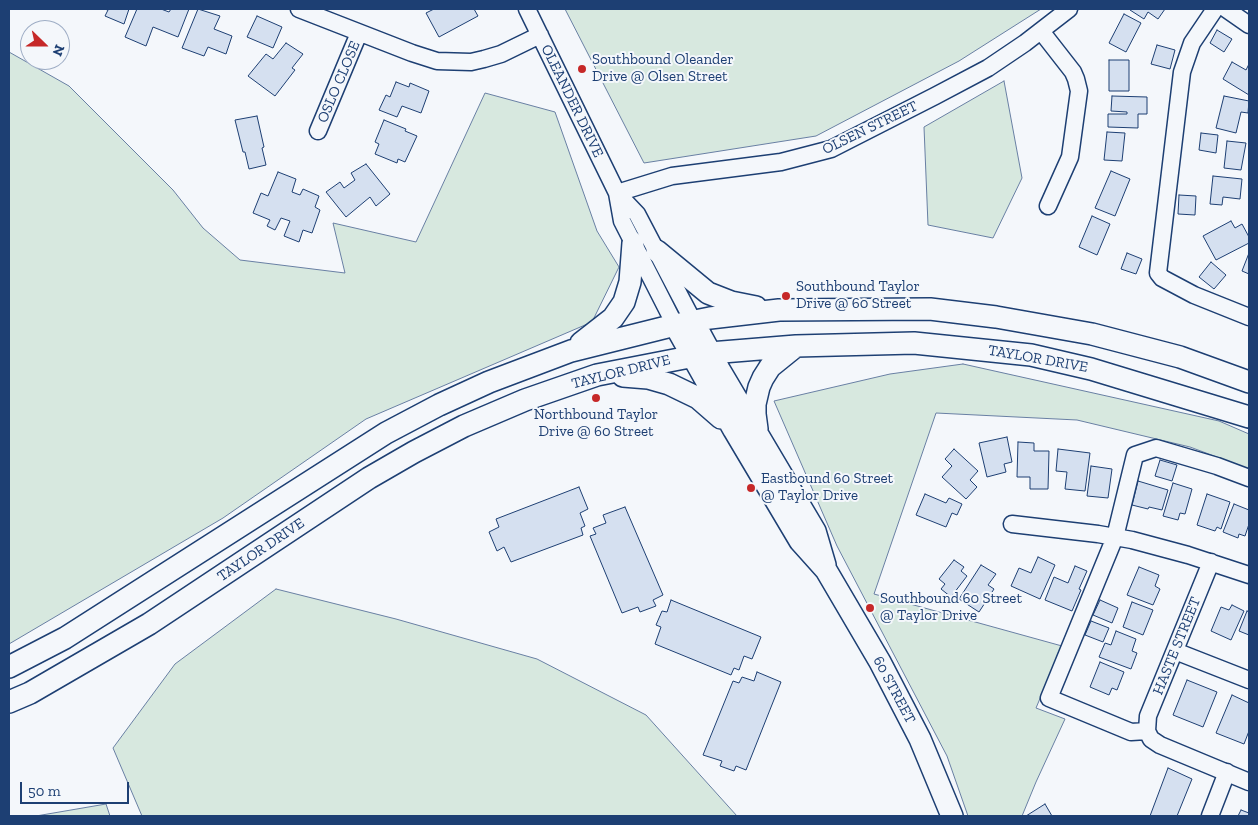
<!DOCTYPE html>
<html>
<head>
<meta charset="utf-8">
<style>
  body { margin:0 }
  #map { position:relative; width:1258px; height:825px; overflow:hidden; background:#f4f7fb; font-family:"Zilla Slab",serif }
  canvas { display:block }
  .frame { position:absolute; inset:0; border:10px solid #1d3f73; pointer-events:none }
  .north { position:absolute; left:20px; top:20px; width:50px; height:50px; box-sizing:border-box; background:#f4f7fb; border:1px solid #9eadc5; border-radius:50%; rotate:112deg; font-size:14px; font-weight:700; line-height:20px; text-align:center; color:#1d3f73 }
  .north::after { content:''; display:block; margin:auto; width:18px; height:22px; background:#c62828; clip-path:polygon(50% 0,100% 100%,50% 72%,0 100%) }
  .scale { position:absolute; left:20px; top:782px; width:109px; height:22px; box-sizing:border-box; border:2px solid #1d3f73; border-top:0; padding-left:6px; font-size:15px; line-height:18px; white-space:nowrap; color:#1d3f73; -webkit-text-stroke:4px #f4f7fb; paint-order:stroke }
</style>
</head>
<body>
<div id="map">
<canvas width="1258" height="825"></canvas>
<div class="frame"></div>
<div class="north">N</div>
<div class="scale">50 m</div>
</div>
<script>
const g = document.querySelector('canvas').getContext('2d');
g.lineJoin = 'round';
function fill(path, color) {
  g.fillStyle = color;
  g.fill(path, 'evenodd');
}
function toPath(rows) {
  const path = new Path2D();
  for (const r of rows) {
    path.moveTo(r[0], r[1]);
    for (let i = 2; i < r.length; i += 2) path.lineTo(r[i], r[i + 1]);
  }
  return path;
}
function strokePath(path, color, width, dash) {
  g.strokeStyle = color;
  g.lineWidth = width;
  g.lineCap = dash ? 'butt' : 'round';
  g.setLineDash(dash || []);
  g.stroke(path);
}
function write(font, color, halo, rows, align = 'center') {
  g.font = font + ' "Zilla Slab",serif';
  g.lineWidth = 4;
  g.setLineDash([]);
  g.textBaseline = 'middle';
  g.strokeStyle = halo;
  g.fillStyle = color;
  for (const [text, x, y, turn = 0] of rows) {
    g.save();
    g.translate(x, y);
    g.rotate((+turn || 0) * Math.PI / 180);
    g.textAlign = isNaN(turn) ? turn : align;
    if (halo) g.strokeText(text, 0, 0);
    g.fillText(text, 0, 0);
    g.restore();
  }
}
const green = toPath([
  [565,9,1041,9,959,61,816,136,644,163,565,9],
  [9,52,69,86,173,190,203,228,240,260,345,273,333,223,416,242,485,93,555,112,597,231,619,267,592,322,366,419,223,518,9,644,9,52],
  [1004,81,1022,178,993,238,928,225,924,127,1004,81],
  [963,364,1219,421,1249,434,1249,469,1190,447,1077,420,936,413,874,594,1062,646,1036,708,1065,719,1036,782,1022,816,968,816,947,756,837,546,774,401,890,374,963,364],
  [276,589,396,619,537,659,646,715,737,816,142,816,113,748,175,664,276,589],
  [106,804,110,816,36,816,106,804]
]);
fill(green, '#d7e8df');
strokePath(green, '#687fa3', 1);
const building = toPath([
  [104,9,129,9,124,24,105,16,108,10,104,9],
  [137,9,161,9,169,12,171,9,189,9,178,37,153,27,146,46,125,37,137,9],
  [198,9,220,16,214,29,232,36,226,54,208,47,204,56,182,48,198,9],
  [434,9,474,9,478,16,439,37,426,13,434,9],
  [1131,9,1165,9,1158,19,1148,12,1144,19,1130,10,1131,9],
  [1124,14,1141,23,1126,52,1109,43,1124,14],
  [257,16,282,27,273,48,247,37,257,16],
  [1217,30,1232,39,1224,52,1210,43,1217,30],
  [286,43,303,54,292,68,295,70,275,96,248,76,266,54,273,59,286,43],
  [1157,45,1175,50,1170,69,1151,64,1157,45],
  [1109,60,1129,60,1129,91,1109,91,1109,60],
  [1232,62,1246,70,1249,64,1249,95,1223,79,1232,62],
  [396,82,409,87,410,83,429,91,421,113,402,106,397,117,379,110,386,95,390,97,396,82],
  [1112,96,1147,97,1147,114,1138,114,1138,128,1108,127,1108,114,1127,114,1127,112,1111,111,1112,96],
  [1224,96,1249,101,1248,113,1241,112,1236,133,1216,128,1224,96],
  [257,116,264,147,262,148,266,165,249,169,245,152,243,152,235,120,257,116],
  [384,120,406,129,405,131,417,136,405,162,398,159,397,163,375,154,379,144,375,142,384,120],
  [1107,132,1125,133,1122,161,1104,160,1107,132],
  [1201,133,1218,135,1216,153,1199,150,1201,133],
  [1227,141,1246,143,1241,170,1224,168,1227,141],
  [366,164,390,194,376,206,370,197,346,217,326,192,340,182,344,188,355,180,351,173,366,164],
  [1111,171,1130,179,1115,216,1095,208,1111,171],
  [278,172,296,179,292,192,300,195,303,189,319,196,315,207,320,210,312,233,303,230,299,242,284,236,290,221,281,218,275,230,267,226,270,220,253,213,261,193,268,196,278,172],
  [1213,176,1242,179,1240,199,1223,197,1222,205,1210,204,1213,176],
  [1179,195,1196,196,1195,215,1178,214,1179,195],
  [1092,216,1110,224,1097,255,1079,247,1092,216],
  [1231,221,1235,228,1242,224,1249,237,1249,243,1216,260,1203,236,1231,221],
  [1127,253,1142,259,1136,274,1121,269,1127,253],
  [1249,253,1249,274,1242,271,1249,253],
  [1211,262,1226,275,1214,289,1199,277,1211,262],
  [1007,437,1012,462,1004,464,1006,472,987,477,979,443,1007,437],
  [1018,442,1034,443,1034,451,1049,451,1048,489,1030,489,1030,477,1017,477,1018,442],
  [954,449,978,471,970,480,977,487,966,499,942,477,952,466,945,459,954,449],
  [1058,449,1090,453,1085,491,1065,489,1067,472,1056,471,1058,449],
  [1160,460,1177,465,1172,481,1155,476,1160,460],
  [1091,466,1112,469,1108,498,1087,496,1091,466],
  [1138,481,1168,490,1162,510,1149,507,1148,509,1132,505,1138,481],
  [1173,483,1192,489,1185,514,1180,513,1178,520,1163,516,1173,483],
  [579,487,588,509,580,513,585,526,581,528,583,535,511,562,504,547,497,551,489,532,499,527,496,519,579,487],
  [925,494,946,503,949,498,962,504,957,515,952,513,946,527,916,515,925,494],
  [1207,494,1230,502,1221,529,1217,527,1215,531,1197,525,1207,494],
  [1234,504,1249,510,1249,524,1245,536,1239,534,1238,538,1223,532,1234,504],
  [625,507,663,595,653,600,656,606,640,612,638,607,622,613,590,536,596,534,593,528,606,523,603,515,625,507],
  [1038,557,1055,565,1040,599,1011,586,1019,568,1031,573,1038,557],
  [954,560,964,567,961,571,967,576,951,597,941,589,945,584,939,579,954,560],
  [981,565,996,574,988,585,994,589,979,612,959,599,981,565],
  [1075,566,1087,571,1079,589,1081,590,1072,611,1045,600,1054,577,1068,583,1075,566],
  [1139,567,1159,575,1155,586,1160,589,1153,605,1127,595,1139,567],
  [671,600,761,637,752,659,744,656,739,670,734,668,731,675,655,644,661,627,656,625,662,611,667,612,671,600],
  [1100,600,1118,608,1112,623,1093,615,1100,600],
  [1132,602,1153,610,1143,635,1123,627,1132,602],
  [1232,605,1244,611,1231,640,1211,631,1221,607,1229,610,1232,605],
  [1247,611,1249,612,1249,635,1239,631,1247,611],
  [1091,621,1109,628,1103,642,1085,635,1091,621],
  [1116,631,1136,639,1132,651,1137,653,1131,669,1099,657,1105,643,1111,645,1116,631],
  [1100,662,1124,672,1117,690,1112,688,1109,695,1090,687,1100,662],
  [757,672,781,682,746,770,736,766,734,771,720,766,722,761,703,755,733,681,739,683,742,677,754,681,757,672],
  [1187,680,1217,692,1203,727,1173,715,1187,680],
  [1232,695,1249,703,1249,731,1244,744,1216,733,1232,695],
  [1168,768,1192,779,1177,816,1150,816,1168,768],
  [1045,804,1052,816,1026,816,1045,804],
  [1241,810,1249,813,1249,816,1238,816,1241,810]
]);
fill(building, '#d5e0f0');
strokePath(building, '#1d3f73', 1);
const minor = toPath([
  [299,9,412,53,437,61,471,62,484,59,501,54,540,35],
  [527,9,617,193,622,221,675,325],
  [1215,9,1192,43,1182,72,1158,273,1162,278,1194,295,1249,317],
  [1226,9,1249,25],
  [1041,31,1073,72,1076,79,1079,91,1070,157,1048,206],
  [318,131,359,33],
  [617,193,672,176,781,162,831,149,935,96,988,68,1025,43,1069,9],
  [617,193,637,214,693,321],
  [1012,524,1098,534,1132,540,1188,555,1249,575],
  [1211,562,1148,716,1147,731,1151,739,1160,745,1249,782],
  [1175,651,1249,680],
  [1147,731,1131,732,1049,698,1115,537,1135,455,1156,448,1217,466,1249,478],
  [1210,816,1227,772]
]);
const major = toPath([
  [657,251,708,293,731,302,756,307],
  [693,321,719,369,815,531,825,565],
  [675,325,734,430,800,541,826,570,880,662,920,739,952,816],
  [581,343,613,318,624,302,630,282,633,243],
  [623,376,648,378,669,384,698,398,721,418],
  [757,429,755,414,755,404,759,387,763,378,770,367,796,346],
  [9,667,65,638,386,433,439,405,489,382,571,351,675,325,710,318,779,310,930,309,996,317,1092,334,1180,357,1249,382],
  [9,702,30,693,149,624,369,478,414,452,464,426,525,400,597,375,710,353,796,346,914,343,1031,355,1091,369,1249,417]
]);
strokePath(minor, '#1d3f73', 19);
strokePath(major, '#1d3f73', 24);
strokePath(minor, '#f4f7fb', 16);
strokePath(major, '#f4f7fb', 21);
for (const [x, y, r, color] of [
  [582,69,5,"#c62828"],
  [786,296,5,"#c62828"],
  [596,398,5,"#c62828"],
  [751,488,5,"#c62828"],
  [870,608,5,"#c62828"]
]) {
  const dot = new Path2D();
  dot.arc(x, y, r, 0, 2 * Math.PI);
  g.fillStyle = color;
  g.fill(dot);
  strokePath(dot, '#f4f7fb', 2);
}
write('15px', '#1d3f73', '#f4f7fb', [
  ["Southbound Oleander",592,60],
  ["Drive @ Olsen Street",592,77],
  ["Southbound Taylor",796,287],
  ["Drive @ 60 Street",796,304],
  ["Northbound Taylor",596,415,"center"],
  ["Drive @ 60 Street",596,432,"center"],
  ["Eastbound 60 Street",761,479],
  ["@ Taylor Drive",761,496],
  ["Southbound 60 Street",880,599],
  ["@ Taylor Drive",880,616]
], 'left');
write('15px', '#1d3f73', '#f4f7fb', [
  ["OSLO CLOSE",339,82,-67],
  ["OLEANDER DRIVE",572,101,64],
  ["OLSEN STREET",870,128,-26],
  ["TAYLOR DRIVE",1038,359,10],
  ["TAYLOR DRIVE",621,372,-14],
  ["TAYLOR DRIVE",261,550,-34],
  ["HASTE STREET",1177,646,-68],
  ["60 STREET",894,690,62]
]);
</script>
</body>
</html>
